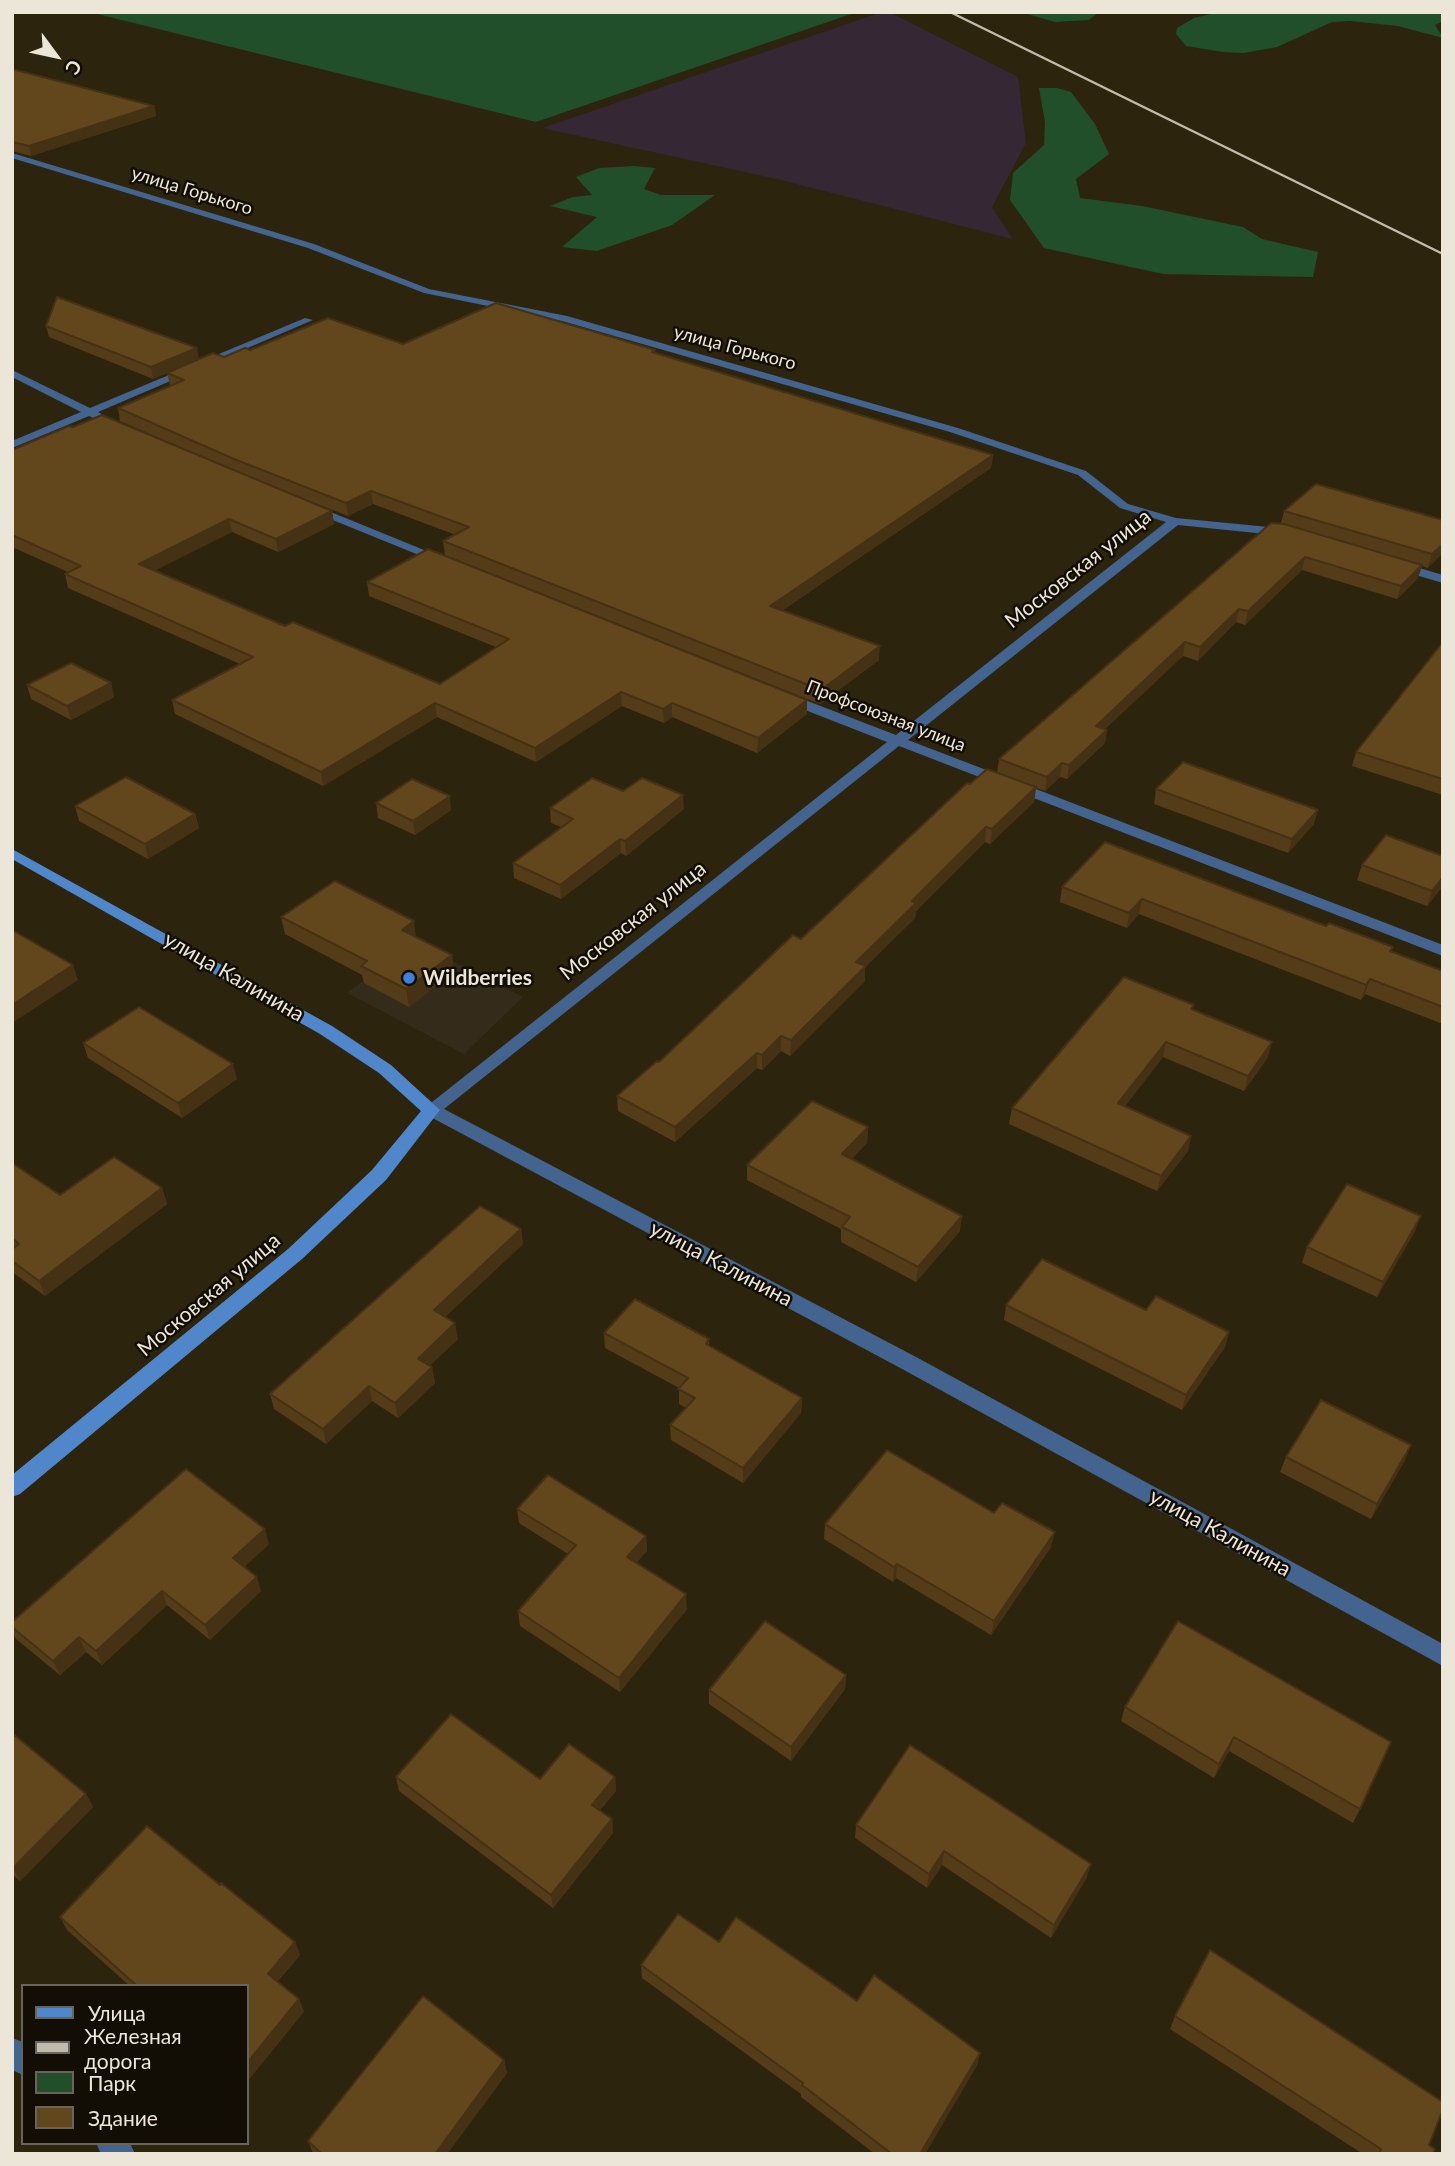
<!DOCTYPE html>
<html>
<head>
<meta charset="utf-8">
<style>
  body { margin:0 }
  #map { position:relative; width:1455px; height:2166px; overflow:hidden; background:#2d240d; font-family:Lato,sans-serif }
  canvas { display:block }
  .frame { position:absolute; inset:0; border:14px solid #ece6d9; pointer-events:none }
  .legend { position:absolute; left:21px; top:1984px; width:228px; height:161px; box-sizing:border-box; background:#120d05; border:2px solid #69645a; margin:0; padding:9px 12px; list-style:none; font-size:21px; color:#ece6d9 }
  .legend li { display:flex; align-items:center; gap:14px; height:35px }
  .legend b { width:35px; border:2px solid #69645a }
  .north { position:absolute; left:21px; top:21px; width:70px; height:70px; -webkit-text-stroke:5px #120d05; paint-order:stroke; rotate:123deg; font-size:19px; font-weight:700; line-height:28px; text-align:center; color:#ece6d9 }
  .north::after { content:''; display:block; margin:auto; width:24px; height:32px; background:#ece6d9; clip-path:polygon(50% 0,100% 100%,50% 72%,0 100%) }
</style>
</head>
<body>
<div id="map">
<canvas width="1455" height="2166"></canvas>
<div class="frame"></div>
<ul class="legend">
<li><b style="height:9px;background:#5087ca"></b>Улица</li>
<li><b style="height:9px;background:#c1bbab"></b>Железная дорога</li>
<li><b style="height:19px;background:#214f2a"></b>Парк</li>
<li><b style="height:19px;background:#62461c"></b>Здание</li>
</ul>
<div class="north">С</div>
</div>
<script>
const g = document.querySelector('canvas').getContext('2d');
g.lineJoin = 'round';
function fill(path, color) {
  g.fillStyle = color;
  g.fill(path, 'evenodd');
}
function toPath(rows) {
  const path = new Path2D();
  for (const r of rows) {
    path.moveTo(r[0], r[1]);
    for (let i = 2; i < r.length; i += 2) path.lineTo(r[i], r[i + 1]);
  }
  return path;
}
function strokePath(path, color, width, dash) {
  g.strokeStyle = color;
  g.lineWidth = width;
  g.lineCap = dash ? 'butt' : 'round';
  g.setLineDash(dash || []);
  g.stroke(path);
}
function write(font, color, halo, rows, align = 'center') {
  g.font = font + ' Lato,sans-serif';
  g.lineWidth = 5;
  g.setLineDash([]);
  g.textBaseline = 'middle';
  g.strokeStyle = halo;
  g.fillStyle = color;
  for (const [text, x, y, turn = 0] of rows) {
    g.save();
    g.translate(x, y);
    g.rotate((+turn || 0) * Math.PI / 180);
    g.textAlign = isNaN(turn) ? turn : align;
    if (halo) g.strokeText(text, 0, 0);
    g.fillText(text, 0, 0);
    g.restore();
  }
}
fill(toPath([
  [415,942,523,997,464,1054,347,993]
]), '#342b1b');
fill(toPath([
  [882,12,889,12,1018,77,1026,143,992,207,1013,239,777,179,542,128]
]), '#352734');
fill(toPath([
  [89,12,857,12,536,122],
  [1020,12,1099,12,1089,20,1055,22],
  [1219,12,1443,12,1443,21,1435,25,1443,38,1398,26,1350,21,1332,22,1277,47,1244,53,1223,52,1186,46,1176,34,1177,28,1194,18],
  [1039,88,1057,88,1071,92,1095,124,1109,154,1076,179,1080,198,1142,206,1243,227,1262,239,1318,252,1313,277,1163,274,1044,248,1010,200,1013,173,1044,145,1045,122],
  [634,166,655,168,644,189,661,195,715,195,672,225,597,251,562,247,597,217,550,206,573,197,592,195,576,177,599,168]
]), '#214f2a');
fill(toPath([
  [12,153,314,244,429,289,567,316,958,428,1086,471,1128,504,1176,518,1289,529,1291,532,1285,536,1178,525,908,740,1443,945,1443,956,899,746,444,1109,918,1358,1443,1644,1443,1666,904,1370,425,1114,422,1110,887,742,782,701,782,695,792,695,896,735,1166,522,1120,508,1078,475,950,432,562,321,424,293,308,248,12,158,12,153],
  [305,318,313,320,98,412,123,425,123,429,115,429,89,416,12,448,12,441,81,412,12,377,12,370,90,408,305,318],
  [308,506,316,506,451,561,441,564,308,510,308,506],
  [1399,562,1443,575,1443,583,1395,569,1395,563,1399,562],
  [12,2038,23,2042,23,2075,12,2070,12,2038],
  [96,2143,130,2143,135,2154,101,2154,96,2143]
]), '#42648e');
fill(toPath([
  [12,849,332,1026,391,1065,440,1110,386,1180,302,1259,20,1494,12,1497,12,1475,288,1249,372,1170,421,1111,379,1073,320,1034,12,859,12,849]
]), '#5087ca');
strokePath(toPath([
  [950,12,1443,254]
]), '#c1bbab', 2.5);
fill(toPath([
  [12,69,154,106,156,116,31,156,12,151],
  [46,326,199,359,224,357,250,350,403,344,655,350,655,353,993,455,991,468,783,610,879,660,820,704,445,555,443,541,456,535,373,504,348,516,277,488,332,511,334,524,278,552,232,532,155,570,285,626,440,684,496,647,369,596,367,582,807,714,757,753,672,717,664,723,622,706,536,762,437,717,323,786,175,714,172,700,240,664,68,588,65,574,68,572,12,547,12,450,73,427,203,457,120,421,118,408,170,385,167,373,153,379,49,337],
  [1284,511,1443,520,1428,568,1422,566,1418,578,1397,599,1302,570,1245,625,1236,622,1198,661,1183,656,1105,729,1107,730,1105,743,1067,779,1060,777,1045,791,1036,788,1034,802,990,844,985,842,916,911,915,918,865,967,865,981,790,1056,781,1051,762,1070,757,1068,675,1142,618,1111,617,1096,659,1062,801,939,970,784,997,773,999,759,1281,523],
  [1443,642,1443,795,1352,766,1356,752],
  [111,683,114,697,71,720,31,699,27,685],
  [1156,789,1314,824,1288,853,1154,804],
  [623,791,684,809,626,856,621,853,561,899,514,878,513,863,561,827,551,823,550,808],
  [376,803,451,810,415,835,378,818],
  [75,806,195,814,199,828,148,859,79,821],
  [1105,842,1443,971,1443,1024,1365,994,1361,1000,1139,914,1127,928,1060,902,1062,887],
  [1443,856,1443,886,1427,906,1357,880,1362,865],
  [281,917,416,937,452,955,454,972,409,1007,364,983,362,975,285,934],
  [1193,1010,1268,1057,1244,1091,1163,1057,1125,1106,1191,1136,1188,1151,1157,1191,1009,1124,1012,1108],
  [83,1043,237,1079,182,1118,88,1058],
  [868,1127,867,1143,851,1159,960,1231,916,1282,841,1242,841,1229,747,1180,747,1165],
  [12,1163,60,1195,162,1188,167,1204,45,1296,12,1272],
  [521,1229,523,1244,445,1317,458,1339,429,1366,432,1367,435,1383,398,1418,372,1401,326,1444,274,1409,270,1394],
  [1415,1231,1377,1297,1302,1263,1307,1247],
  [1006,1305,1146,1310,1229,1332,1225,1347,1182,1410,1004,1320],
  [604,1333,709,1339,709,1346,802,1398,801,1413,743,1483,671,1440,670,1425,686,1408,679,1404,679,1388,605,1348],
  [1286,1457,1405,1460,1371,1519,1280,1472],
  [517,1509,646,1536,647,1551,636,1563,687,1609,620,1692,520,1626,518,1611,568,1554,519,1523],
  [825,1524,1051,1547,991,1635,896,1578,893,1582,824,1539],
  [269,1544,244,1567,261,1591,210,1640,167,1605,102,1665,86,1652,60,1675,16,1639,12,1631,12,1622],
  [1178,1621,1360,1809,1353,1823,1229,1751,1214,1778,1121,1721,1125,1707],
  [846,1675,845,1689,791,1761,709,1704,709,1690],
  [12,1733,86,1794,93,1807,20,1881,12,1874],
  [396,1777,540,1779,615,1777,616,1791,600,1810,612,1819,613,1833,553,1908,399,1791],
  [856,1825,1087,1877,1051,1938,942,1865,927,1888,855,1838],
  [220,1885,295,1942,300,1955,278,1981,299,1999,304,2012,247,1986,130,1986,67,1930,60,1917],
  [719,1942,980,2053,977,2065,925,2154,875,2154,801,2097,801,2094,642,1978,641,1965],
  [1175,2016,1429,2145,1433,2154,1363,2154,1170,2029],
  [504,2060,507,2073,447,2154,313,2153,308,2141]
]), '#543c18');
fill(toPath([
  [154,106,156,116,31,156,29,146],
  [197,348,199,359,153,379,151,367],
  [993,455,991,468,770,619,770,606],
  [371,491,373,504,348,516,346,503],
  [332,511,334,524,278,552,276,539],
  [229,519,232,532,142,577,139,564],
  [1443,544,1443,553,1428,568,1432,554],
  [1305,557,1302,570,1245,625,1248,611],
  [1422,565,1418,578,1397,599,1401,586],
  [1239,609,1236,622,1198,661,1200,647],
  [1185,642,1183,656,1094,739,1096,726],
  [880,646,879,660,820,704,821,690],
  [111,683,114,697,71,720,67,706],
  [621,692,622,706,536,762,535,748],
  [807,700,807,714,757,753,758,738],
  [435,703,437,717,323,786,321,772],
  [672,703,672,717,664,723,663,709],
  [1107,730,1105,743,1067,779,1069,765],
  [1062,763,1060,777,1045,791,1047,777],
  [1036,787,1034,802,990,844,992,829],
  [683,795,684,809,626,856,625,841],
  [450,796,451,810,415,835,413,821],
  [1318,810,1314,824,1288,853,1292,839],
  [195,814,199,828,148,859,145,844],
  [986,827,985,842,916,911,915,918,865,967,865,981,790,1056,791,1040,856,962,912,901],
  [620,839,621,853,561,899,560,885],
  [1443,877,1443,886,1427,906,1432,891],
  [1142,899,1139,914,1127,928,1129,913],
  [414,921,416,938,402,930],
  [452,955,454,972,409,1007,406,989],
  [73,965,78,980,12,1023,12,1005],
  [1370,979,1365,994,1361,1000,1366,985],
  [781,1036,781,1051,762,1070,762,1055],
  [1166,1042,1163,1057,1115,1119,1118,1103],
  [1272,1042,1268,1057,1244,1091,1248,1076],
  [757,1053,757,1068,675,1142,675,1127],
  [233,1064,237,1079,182,1118,178,1103],
  [868,1127,867,1143,841,1170,842,1154],
  [1191,1136,1188,1151,1157,1191,1161,1176],
  [162,1188,167,1204,45,1296,39,1281],
  [962,1216,960,1231,916,1282,918,1267],
  [1421,1216,1415,1231,1377,1297,1383,1282],
  [521,1229,523,1244,436,1325,434,1310],
  [455,1323,458,1339,421,1374,418,1359],
  [1229,1332,1225,1347,1182,1410,1186,1395],
  [432,1367,435,1383,398,1418,395,1403],
  [369,1386,372,1401,326,1444,323,1429],
  [802,1398,801,1413,743,1483,743,1468],
  [1411,1445,1405,1460,1371,1519,1377,1504],
  [265,1529,269,1544,238,1573,233,1558],
  [1055,1532,1051,1547,991,1635,994,1621],
  [646,1536,647,1551,628,1572,627,1557],
  [897,1564,896,1578,893,1582,894,1567],
  [257,1577,261,1591,210,1640,205,1625],
  [162,1591,167,1605,102,1665,96,1651],
  [686,1594,687,1609,620,1692,619,1678],
  [79,1637,86,1652,60,1675,53,1661],
  [846,1675,845,1689,791,1761,791,1747],
  [1234,1737,1229,1751,1214,1778,1219,1764],
  [615,1777,616,1791,593,1818,592,1805],
  [86,1794,93,1807,20,1881,13,1868],
  [612,1819,613,1833,553,1908,551,1895],
  [944,1851,942,1865,927,1888,929,1874],
  [1091,1864,1087,1877,1051,1938,1054,1925],
  [295,1942,300,1955,273,1986,268,1974],
  [299,1999,304,2012,247,2082,247,2063],
  [980,2053,977,2065,925,2154,920,2154],
  [504,2060,507,2073,447,2154,435,2154]
]), '#453114');
const building = toPath([
  [12,69,154,106,29,146,12,142,12,69],
  [57,297,197,348,151,367,46,326,57,297],
  [496,303,609,336,655,350,652,352,993,455,770,606,880,646,821,690,443,541,469,527,371,491,346,503,234,459,118,408,184,380,167,373,213,353,224,357,245,348,250,350,328,318,403,344,496,303],
  [102,415,332,511,276,539,229,519,139,564,285,626,293,622,440,684,509,639,367,582,428,549,807,700,758,738,672,703,663,709,621,692,535,748,435,703,321,772,172,700,253,657,65,574,81,566,12,535,12,450,69,426,73,427,102,415],
  [1316,484,1443,520,1443,544,1432,554,1284,511,1316,484],
  [1271,523,1284,524,1422,565,1401,586,1305,557,1248,611,1239,609,1200,647,1185,642,1096,726,1107,730,1069,765,1062,763,1047,777,999,759,1271,523],
  [1443,642,1443,779,1356,752,1443,642],
  [71,663,111,683,67,706,27,685,71,663],
  [1183,762,1318,810,1292,839,1156,789,1183,762],
  [987,769,1036,787,992,829,986,827,912,901,916,903,856,962,866,966,791,1040,781,1036,762,1055,757,1053,675,1127,617,1096,657,1061,659,1062,793,935,801,939,967,783,970,784,987,769],
  [126,777,195,814,145,844,75,806,126,777],
  [592,778,623,791,642,778,683,795,625,841,620,839,560,885,513,863,573,819,550,808,592,778],
  [412,779,450,796,413,821,376,803,412,779],
  [1386,835,1443,856,1443,877,1432,891,1362,865,1386,835],
  [1105,842,1326,926,1329,923,1393,947,1390,951,1443,971,1443,1007,1370,979,1366,985,1142,899,1129,913,1062,887,1105,842],
  [335,881,414,921,402,930,452,955,406,989,361,966,367,961,281,917,335,881],
  [12,930,73,965,12,1005,12,930],
  [1124,977,1194,1005,1191,1009,1272,1042,1248,1076,1166,1042,1118,1103,1191,1136,1161,1176,1012,1108,1124,977],
  [139,1007,233,1064,178,1103,83,1043,139,1007],
  [812,1101,868,1127,842,1154,962,1216,918,1267,842,1227,850,1217,747,1165,812,1101],
  [114,1157,162,1188,39,1281,12,1261,12,1249,19,1244,12,1238,12,1163,60,1195,114,1157],
  [1347,1184,1421,1216,1383,1282,1307,1247,1347,1184],
  [480,1206,521,1229,434,1310,455,1323,418,1359,432,1367,395,1403,369,1386,323,1429,270,1394,480,1206],
  [1042,1259,1146,1310,1156,1296,1229,1332,1186,1395,1006,1305,1042,1259],
  [635,1299,709,1339,706,1344,802,1398,743,1468,670,1425,695,1398,678,1389,688,1378,604,1333,635,1299],
  [1321,1400,1411,1445,1377,1504,1286,1457,1321,1400],
  [887,1450,994,1513,1002,1503,1055,1532,994,1621,897,1564,894,1567,825,1524,887,1450],
  [186,1469,265,1529,233,1558,257,1577,205,1625,162,1591,96,1651,79,1637,53,1661,12,1627,12,1622,186,1469],
  [548,1475,646,1536,627,1557,686,1594,619,1678,518,1611,576,1545,517,1509,548,1475],
  [765,1621,846,1675,791,1747,709,1690,765,1621],
  [1178,1621,1391,1742,1360,1809,1234,1737,1219,1764,1125,1707,1178,1621],
  [451,1714,540,1779,569,1744,615,1777,592,1805,612,1819,551,1895,396,1777,451,1714],
  [12,1733,86,1794,13,1868,12,1868,12,1733],
  [910,1745,1091,1864,1054,1925,944,1851,929,1874,856,1825,910,1745],
  [147,1826,220,1885,221,1883,295,1942,268,1974,299,1999,247,2063,247,1986,137,1986,60,1917,147,1826],
  [678,1914,719,1942,736,1917,857,2001,874,1975,980,2053,920,2154,892,2154,802,2085,803,2083,641,1965,678,1914],
  [1210,1950,1443,2102,1443,2109,1429,2145,1435,2149,1433,2154,1379,2154,1381,2149,1175,2016,1210,1950],
  [423,1996,504,2060,435,2154,322,2154,308,2141,423,1996]
]);
fill(building, '#62461c');
strokePath(building, '#453114', 2);
for (const [x, y, r, color] of [
  [409,978,7,"#3f7fe0"]
]) {
  const dot = new Path2D();
  dot.arc(x, y, r, 0, 2 * Math.PI);
  g.fillStyle = color;
  g.fill(dot);
  strokePath(dot, '#120d05', 2.5);
}
write('18px', '#ece6d9', '#120d05', [
  ["улица Горького",192,191,17],
  ["улица Горького",735,348,15],
  ["Профсоюзная улица",886,716,21]
]);
write('21px', '#ece6d9', '#120d05', [
  ["Московская улица",1078,569,-38],
  ["Московская улица",633,921,-38],
  ["улица Калинина",234,977,30],
  ["улица Калинина",721,1264,28],
  ["Московская улица",209,1295,-40],
  ["улица Калинина",1220,1533,29]
]);
write('bold 21px', '#ece6d9', '#120d05', [
  ["Wildberries",423,978]
], 'left');
</script>
</body>
</html>
